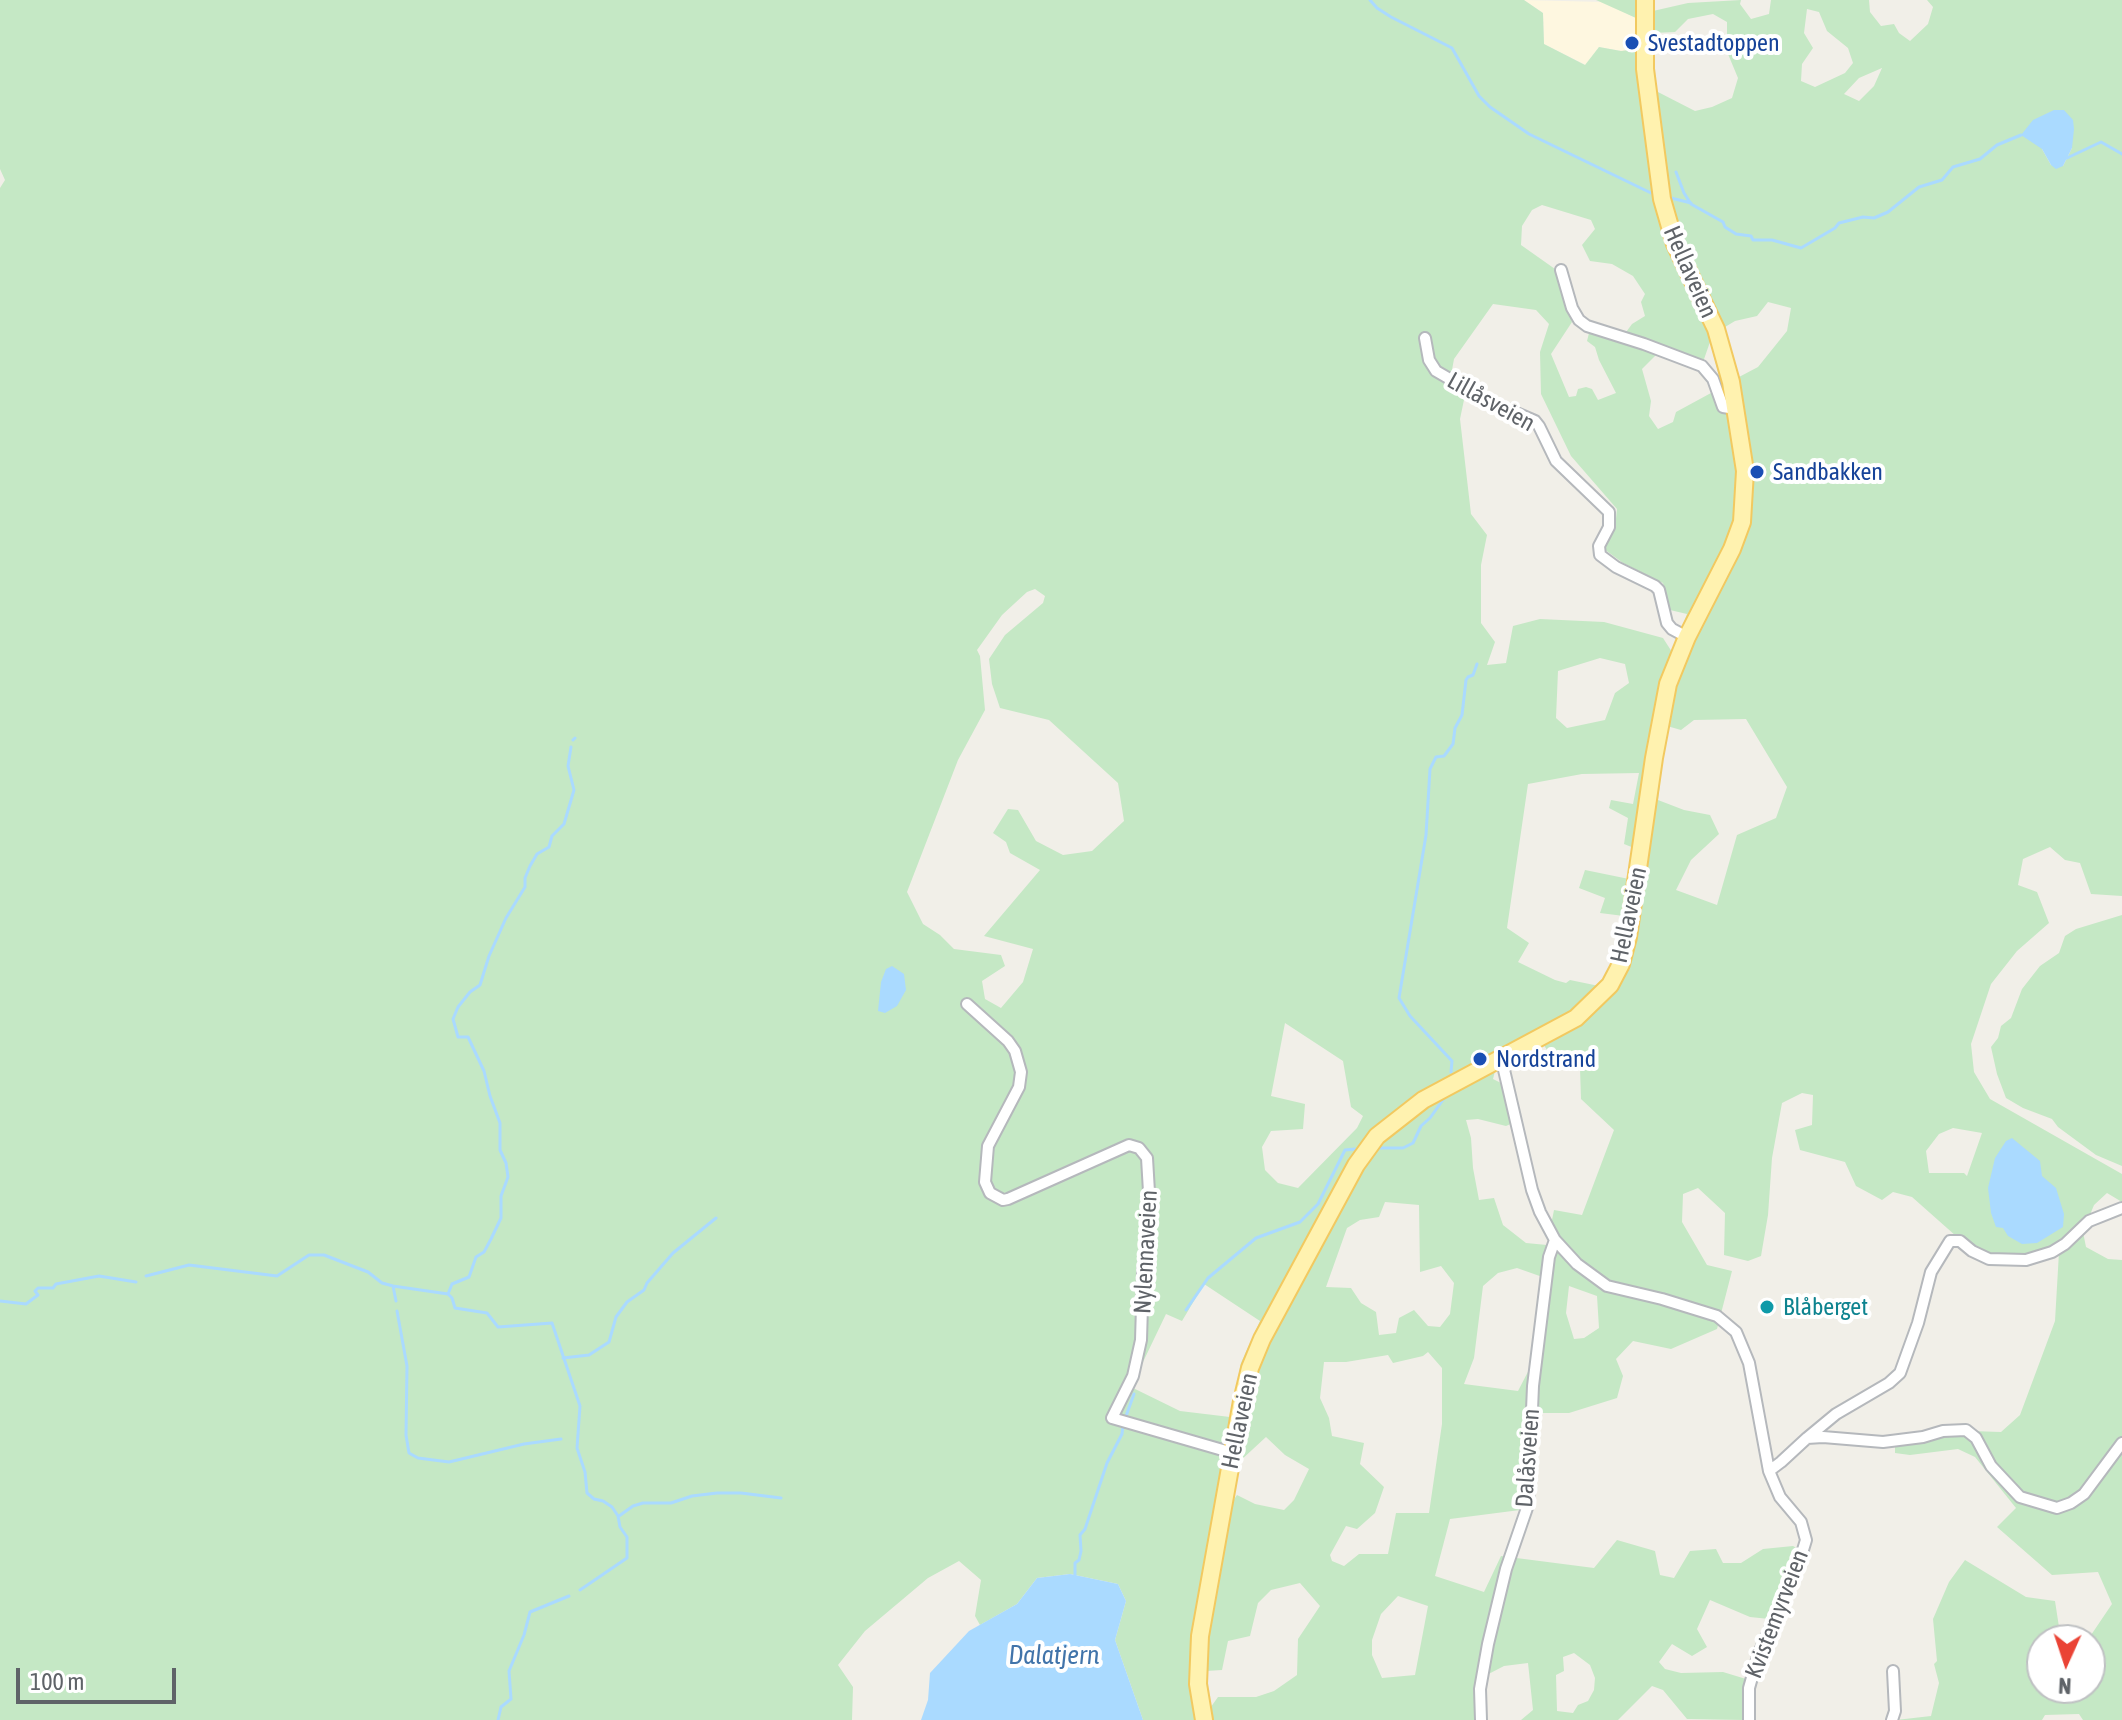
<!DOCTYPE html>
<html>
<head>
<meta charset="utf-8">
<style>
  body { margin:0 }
  #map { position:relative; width:2122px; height:1720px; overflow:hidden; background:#f1efe8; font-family:"Asap Condensed",sans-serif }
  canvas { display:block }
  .north { position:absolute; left:2026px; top:1624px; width:80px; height:80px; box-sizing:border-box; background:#fff; border:2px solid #bfc1c3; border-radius:50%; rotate:183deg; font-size:22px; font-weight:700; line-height:32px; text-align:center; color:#5f6368 }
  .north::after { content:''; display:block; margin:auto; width:28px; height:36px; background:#ea4335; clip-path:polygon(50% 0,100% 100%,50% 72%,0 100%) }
  .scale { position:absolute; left:16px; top:1668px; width:160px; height:36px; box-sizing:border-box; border:4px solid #5f6368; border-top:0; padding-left:10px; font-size:24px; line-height:28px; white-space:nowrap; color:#5f6368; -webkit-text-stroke:6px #fff; paint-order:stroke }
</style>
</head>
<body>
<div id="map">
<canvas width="2122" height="1720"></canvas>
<div class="north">N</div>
<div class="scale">100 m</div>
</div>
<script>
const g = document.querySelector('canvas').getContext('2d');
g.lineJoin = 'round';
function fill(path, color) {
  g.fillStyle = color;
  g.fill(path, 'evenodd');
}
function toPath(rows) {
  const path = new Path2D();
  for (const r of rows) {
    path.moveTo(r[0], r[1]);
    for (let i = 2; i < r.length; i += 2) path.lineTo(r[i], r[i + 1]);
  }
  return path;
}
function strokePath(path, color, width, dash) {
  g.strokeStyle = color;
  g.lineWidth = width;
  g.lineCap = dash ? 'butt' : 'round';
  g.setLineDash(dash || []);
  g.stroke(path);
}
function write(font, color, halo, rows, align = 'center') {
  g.font = font + ' "Asap Condensed",sans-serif';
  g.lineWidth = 8;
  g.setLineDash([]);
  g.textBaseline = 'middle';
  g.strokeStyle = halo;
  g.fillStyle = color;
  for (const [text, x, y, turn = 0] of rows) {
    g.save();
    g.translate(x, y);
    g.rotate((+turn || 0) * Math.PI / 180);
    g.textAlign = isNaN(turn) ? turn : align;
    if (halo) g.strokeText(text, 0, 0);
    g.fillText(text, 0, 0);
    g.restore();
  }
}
fill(toPath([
  [1524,0,1603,2,1636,18,1636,50,1622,51,1599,47,1586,65,1544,44,1543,13]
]), '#fef7e0');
fill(toPath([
  [0,0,1524,0,1543,13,1544,44,1585,65,1599,47,1621,51,1636,49,1636,18,1596,0,1653,0,1653,11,1688,3,1741,0,1740,4,1751,19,1769,14,1771,0,1869,0,1870,12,1881,26,1894,24,1899,33,1910,41,1928,24,1933,7,1927,0,2122,0,2122,896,2091,894,2080,863,2065,860,2050,847,2023,859,2018,885,2037,892,2049,923,2017,951,1991,984,1971,1044,1974,1072,1990,1099,2122,1174,2122,1202,2107,1193,2094,1205,2083,1232,2086,1247,2108,1259,2122,1260,2122,1720,2083,1720,2079,1714,2045,1715,2042,1720,1896,1720,1931,1716,1939,1683,1934,1664,1937,1661,1933,1619,1949,1582,1965,1560,2026,1597,2055,1601,2061,1640,2089,1638,2112,1604,2098,1572,2052,1575,1997,1527,2016,1508,1975,1457,1958,1449,1910,1455,1895,1453,1895,1444,1941,1430,2001,1432,2020,1415,2055,1321,2059,1252,1997,1259,1956,1236,1912,1197,1893,1192,1882,1200,1856,1186,1845,1162,1800,1150,1795,1130,1812,1125,1813,1095,1802,1093,1782,1103,1772,1158,1768,1215,1761,1256,1748,1261,1724,1255,1725,1213,1698,1188,1683,1194,1682,1222,1707,1265,1732,1271,1717,1329,1671,1349,1633,1341,1616,1359,1623,1376,1617,1398,1569,1413,1525,1413,1524,1496,1520,1510,1450,1519,1435,1576,1484,1592,1501,1556,1594,1568,1617,1540,1655,1551,1660,1575,1674,1578,1690,1551,1716,1549,1723,1563,1741,1563,1763,1549,1793,1546,1804,1552,1779,1620,1750,1617,1710,1600,1697,1629,1707,1647,1692,1656,1672,1644,1659,1662,1665,1669,1681,1673,1723,1672,1746,1679,1745,1720,1687,1719,1663,1690,1652,1686,1618,1720,1521,1720,1533,1710,1528,1663,1504,1666,1475,1681,1477,1720,1143,1720,1115,1640,1126,1601,1118,1584,1070,1574,1037,1578,1017,1604,980,1625,975,1616,981,1580,959,1561,928,1578,865,1631,838,1665,853,1687,852,1720,0,1720,0,188,5,180,0,169],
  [1807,9,1819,12,1827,31,1848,48,1853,63,1845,73,1815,87,1801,81,1802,64,1813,48,1804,33],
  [1713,14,1727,22,1727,36,1719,47,1728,54,1738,78,1732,98,1712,107,1695,111,1656,91,1653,33,1675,32,1688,19],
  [1882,68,1874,86,1859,101,1844,94,1859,78],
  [2072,148,2063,166,2051,165,2042,149],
  [1542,205,1591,220,1595,229,1582,245,1590,261,1612,264,1633,276,1645,294,1641,302,1645,316,1632,324,1621,339,1590,329,1587,341,1595,347,1599,360,1616,393,1598,400,1592,389,1586,387,1578,389,1576,396,1569,397,1551,354,1572,322,1555,269,1521,245,1522,226,1532,210],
  [1768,302,1791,308,1787,331,1758,367,1739,377,1725,327,1735,321,1757,316],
  [1493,304,1536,310,1549,324,1540,352,1541,394,1571,456,1617,509,1615,528,1604,549,1623,563,1663,583,1670,610,1687,614,1672,652,1663,638,1604,622,1540,619,1513,626,1506,663,1487,665,1495,642,1481,623,1481,565,1487,535,1471,514,1460,419,1465,395,1450,381,1454,359],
  [1710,342,1722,387,1676,412,1673,422,1658,429,1649,416,1651,401,1642,369,1658,353,1703,362],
  [1035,589,1045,596,1043,603,1005,635,989,659,992,684,1000,708,1049,720,1118,783,1124,821,1092,851,1063,855,1036,841,1018,810,1008,809,993,833,1006,842,1010,853,1040,870,984,936,1033,949,1023,982,1001,1008,985,999,982,981,1005,966,1001,955,954,949,940,935,923,924,907,892,958,760,985,710,980,656,977,650,1002,615,1027,592],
  [1600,658,1625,664,1629,683,1615,693,1605,720,1567,728,1556,718,1558,671],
  [1746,719,1787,787,1776,818,1737,835,1717,905,1676,890,1691,860,1719,834,1710,815,1684,810,1658,800,1666,734,1667,726,1681,730,1694,720],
  [1639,773,1633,804,1611,800,1609,808,1628,818,1624,844,1634,848,1629,879,1585,870,1579,888,1605,898,1600,913,1624,916,1614,960,1599,986,1570,980,1566,983,1555,980,1518,962,1529,943,1507,928,1528,784,1582,774],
  [1285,1023,1343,1061,1351,1107,1363,1116,1357,1128,1298,1188,1278,1183,1265,1170,1262,1147,1271,1131,1303,1129,1305,1104,1271,1096],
  [1543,1044,1552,1057,1565,1058,1580,1068,1581,1099,1614,1130,1582,1215,1554,1210,1547,1245,1526,1243,1503,1225,1494,1198,1479,1200,1473,1168,1471,1138,1466,1120,1478,1119,1506,1126,1513,1123,1501,1083,1493,1079,1495,1071],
  [1953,1128,1982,1133,1967,1176,1964,1173,1929,1173,1926,1151,1939,1134],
  [1385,1202,1419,1205,1420,1272,1441,1266,1454,1283,1450,1314,1440,1327,1428,1326,1414,1310,1399,1318,1396,1333,1379,1335,1376,1312,1361,1303,1351,1288,1326,1287,1347,1228,1360,1220,1379,1217],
  [1517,1268,1551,1280,1531,1366,1518,1391,1464,1384,1474,1358,1483,1286,1498,1273],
  [1204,1284,1260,1321,1241,1363,1230,1417,1180,1411,1131,1387,1166,1314,1182,1321],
  [1569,1286,1597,1296,1599,1328,1584,1338,1574,1339,1566,1313],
  [1428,1352,1442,1368,1442,1424,1429,1513,1396,1513,1388,1554,1359,1554,1344,1566,1332,1561,1330,1555,1346,1526,1357,1529,1375,1513,1384,1487,1360,1464,1364,1443,1332,1436,1329,1418,1320,1398,1324,1362,1346,1362,1388,1355,1393,1363,1423,1356],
  [1266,1437,1285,1455,1309,1469,1294,1500,1284,1510,1255,1504,1237,1495,1231,1504,1239,1462],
  [1300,1583,1320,1606,1298,1639,1297,1675,1274,1691,1256,1697,1218,1697,1208,1711,1206,1671,1222,1670,1228,1641,1250,1636,1258,1603,1271,1590],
  [1398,1596,1428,1606,1415,1675,1382,1678,1372,1655,1372,1640,1381,1614],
  [2042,1640,2090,1640,2090,1688,2042,1688],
  [1574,1653,1590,1665,1595,1678,1594,1690,1588,1701,1578,1705,1573,1713,1557,1711,1556,1675,1564,1671,1563,1657],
  [2122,915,2122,1166,2096,1155,2058,1127,2052,1119,2023,1108,2006,1098,1997,1074,1991,1047,1998,1038,2001,1026,2011,1018,2022,989,2040,966,2059,953,2065,936,2076,929]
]), '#c5e8c5');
fill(toPath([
  [2054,110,2064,110,2073,120,2074,129,2072,148,2063,166,2056,169,2051,165,2042,149,2021,135,2033,120],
  [892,966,904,974,906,990,897,1006,885,1013,878,1011,881,982,886,969],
  [2012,1138,2040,1161,2042,1176,2056,1188,2064,1214,2063,1227,2037,1243,2022,1244,2008,1236,2003,1228,1996,1227,1991,1213,1988,1188,1995,1158,2006,1141],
  [1070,1574,1118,1584,1126,1601,1115,1640,1143,1720,921,1720,928,1700,930,1673,969,1631,1017,1604,1037,1578]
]), '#aadaff');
strokePath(toPath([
  [1370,0,1377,8,1391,17,1452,48,1479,96,1490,107,1529,134,1651,193],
  [2067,158,2101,142,2122,154],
  [1676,172,1684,193,1691,204,1723,222,1725,227,1736,234,1751,236,1753,240,1772,240,1801,248,1835,228,1839,223,1863,217,1874,218,1888,212,1919,187,1942,180,1953,167,1980,159,1997,145,2021,135],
  [1671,198,1691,203],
  [573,740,575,738],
  [1451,1072,1452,1061,1410,1016,1399,998,1426,835,1430,769,1436,757,1444,756,1453,744,1455,728,1462,715,1466,680,1468,677,1473,675,1477,664],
  [1378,1148,1403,1148,1413,1143,1421,1126,1430,1118,1445,1097],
  [146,1276,189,1265,277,1276,309,1255,324,1255,368,1272,382,1283,393,1286,448,1294,452,1298,455,1308,487,1313,498,1327,552,1323,580,1406,577,1448,585,1472,587,1493,594,1499,603,1501,612,1507,618,1516,620,1527,627,1537,627,1558,580,1590],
  [393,1286,396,1301],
  [448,1294,452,1284,469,1277,476,1257,484,1252,491,1239,501,1218,501,1196,508,1177,506,1163,500,1150,500,1123,490,1096,484,1071,468,1037,458,1037,453,1019,458,1007,470,992,480,985,489,956,506,918,525,887,525,878,530,866,537,854,549,847,552,836,564,824,574,790,568,766,571,747],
  [0,1301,26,1304,38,1295,35,1291,38,1288,53,1288,56,1284,99,1276,136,1282],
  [1186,1310,1208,1278,1256,1238,1300,1222,1318,1204,1345,1150,1355,1149],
  [397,1311,407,1366,406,1435,409,1453,418,1458,449,1462,524,1444,561,1439],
  [563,1358,589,1355,609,1342,616,1317,627,1302,644,1290,647,1283,673,1253,716,1218],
  [1126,1416,1134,1394],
  [619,1516,633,1506,643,1503,671,1503,692,1496,717,1493,741,1493,781,1498],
  [1075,1576,1075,1563,1079,1560,1081,1551,1080,1535,1085,1529,1107,1463,1122,1434,1123,1425],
  [498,1720,501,1707,511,1699,509,1671,524,1635,530,1612,569,1596]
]), '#aadaff', 3);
const street = toPath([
  [1561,270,1572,308,1579,320,1587,326,1644,344,1702,366,1713,379,1723,407,1736,409],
  [1425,338,1429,360,1436,371,1486,400,1535,421,1539,426,1556,461,1609,512,1609,527,1599,546,1600,555,1616,567,1655,586,1659,590,1667,623,1672,629,1687,637],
  [967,1004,1008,1041,1015,1051,1021,1072,1019,1087,988,1146,985,1182,990,1193,1003,1200,1008,1199,1129,1145,1139,1148,1147,1158,1150,1209,1143,1272,1141,1340,1133,1376,1112,1418,1233,1453],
  [1501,1057,1532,1190,1540,1212,1555,1240,1577,1264,1607,1286,1662,1299,1717,1316,1736,1332,1749,1363,1769,1471,1780,1497,1801,1522,1806,1540,1799,1563,1759,1653,1749,1688,1749,1720],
  [1807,1438,1836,1414,1889,1383,1900,1373,1918,1323,1931,1272,1950,1241,1960,1241,1972,1251,1989,1259,2026,1260,2052,1252,2065,1244,2089,1221,2122,1208],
  [1769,1471,1781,1462,1807,1438,1823,1437,1883,1442,1923,1437,1943,1431,1966,1430,1976,1438,1991,1466,2020,1497,2057,1508,2071,1503,2084,1494,2122,1443],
  [1481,1720,1480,1689,1488,1644,1506,1569,1528,1505,1533,1386,1549,1257,1555,1240],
  [1892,1720,1895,1711,1893,1671]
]);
const primary = toPath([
  [1204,1720,1198,1684,1200,1636,1242,1401,1250,1368,1262,1339,1356,1165,1377,1136,1423,1100,1576,1018,1610,985,1621,964,1628,937,1654,758,1668,684,1687,637,1732,549,1742,522,1745,471,1731,382,1716,329,1675,244,1662,199,1645,69,1645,0]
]);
strokePath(street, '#b5b8bc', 14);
strokePath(primary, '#f2c960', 20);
strokePath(street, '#fff', 10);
strokePath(primary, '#fff2af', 16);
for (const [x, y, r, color] of [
  [1632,43,8,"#1a4fb4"],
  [1757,472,8,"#1a4fb4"],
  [1480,1059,8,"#1a4fb4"],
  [1767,1307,8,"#0f9aa8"]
]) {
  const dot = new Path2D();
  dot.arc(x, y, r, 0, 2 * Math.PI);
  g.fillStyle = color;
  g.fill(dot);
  strokePath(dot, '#fff', 3);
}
write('24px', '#164399', '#fff', [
  ["Svestadtoppen",1648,43],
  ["Sandbakken",1773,472],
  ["Nordstrand",1496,1059]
], 'left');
write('24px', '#5f6368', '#fff', [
  ["Hellaveien",1690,272,66],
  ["Lillåsveien",1491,402,29],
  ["Hellaveien",1629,915,-78],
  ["Nylennaveien",1146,1252,-87],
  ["Hellaveien",1240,1421,-78],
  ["Dalåsveien",1528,1458,-86],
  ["Kvistemyrveien",1777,1614,-69]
]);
write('24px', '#0d838f', '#fff', [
  ["Blåberget",1783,1307]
], 'left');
write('italic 26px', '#4174aa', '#fff', [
  ["Dalatjern",1054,1656]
]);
</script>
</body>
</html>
